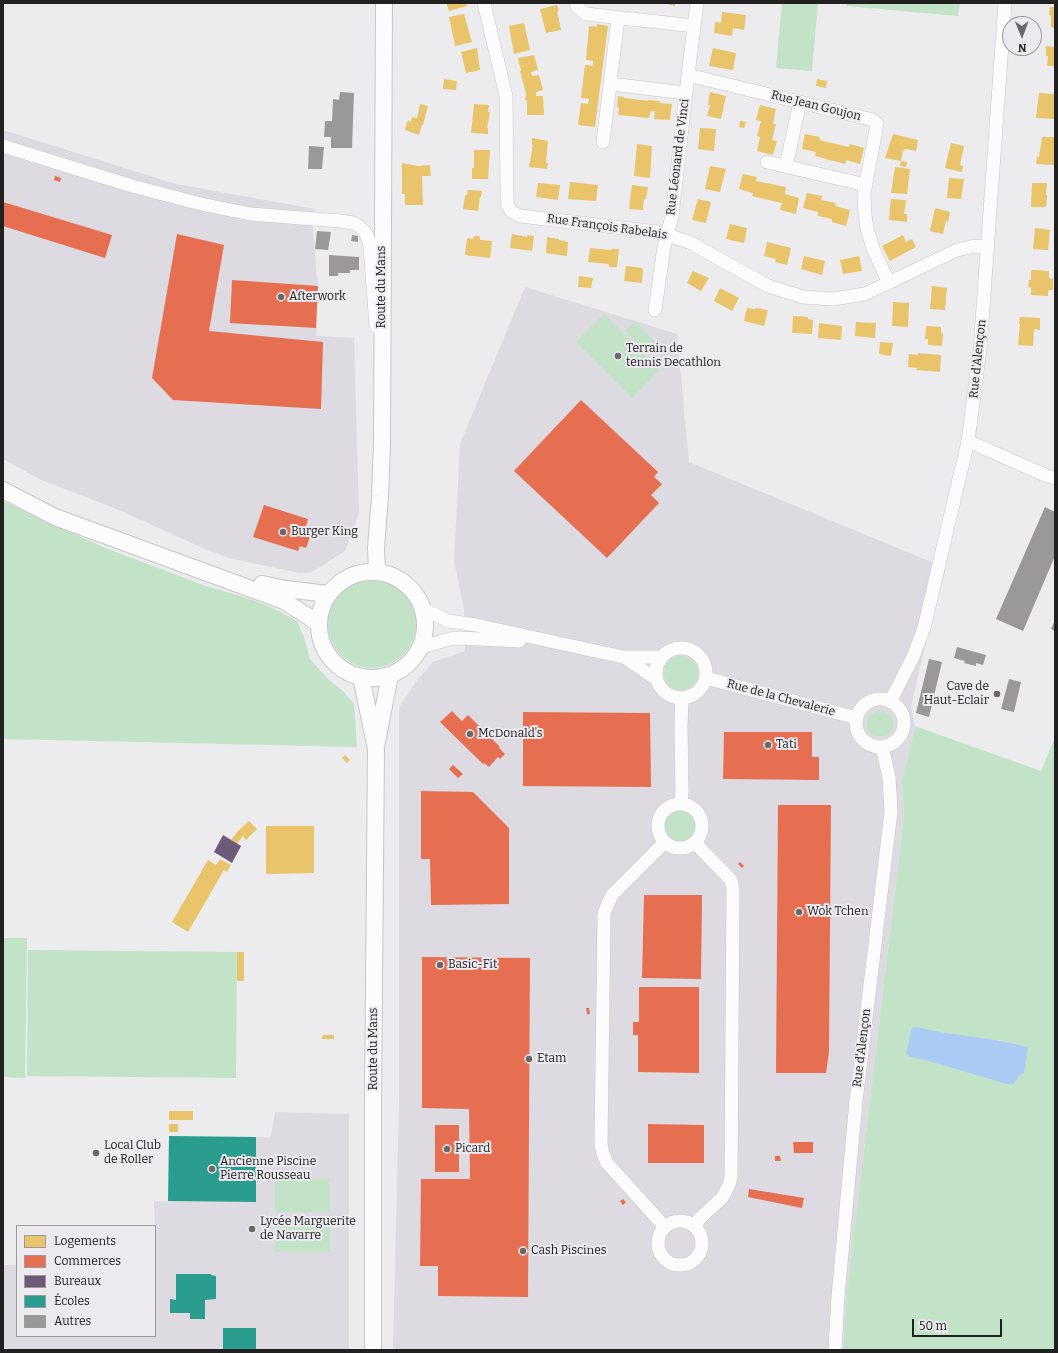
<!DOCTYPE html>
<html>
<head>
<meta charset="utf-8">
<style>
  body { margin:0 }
  #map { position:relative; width:1058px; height:1353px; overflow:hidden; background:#ecebee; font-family:Bitter,serif }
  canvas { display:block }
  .frame { position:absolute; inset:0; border:4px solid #212122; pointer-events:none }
  .legend { position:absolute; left:16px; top:1225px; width:140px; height:112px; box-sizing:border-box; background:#eceaef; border:1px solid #9b9a9d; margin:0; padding:5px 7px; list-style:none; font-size:12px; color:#212122 }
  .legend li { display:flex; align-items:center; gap:8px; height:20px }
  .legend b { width:20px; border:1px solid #9b9a9d }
  .north { position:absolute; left:1002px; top:16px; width:40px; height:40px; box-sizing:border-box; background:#eceaef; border:1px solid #9b9a9d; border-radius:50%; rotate:179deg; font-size:11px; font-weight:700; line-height:16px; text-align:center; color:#212122 }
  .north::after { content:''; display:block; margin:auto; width:14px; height:18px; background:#686869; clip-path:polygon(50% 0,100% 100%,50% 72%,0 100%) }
  .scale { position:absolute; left:912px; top:1319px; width:90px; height:18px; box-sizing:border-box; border:2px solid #212122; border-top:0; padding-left:5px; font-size:12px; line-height:14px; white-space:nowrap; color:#212122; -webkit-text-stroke:3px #eceaef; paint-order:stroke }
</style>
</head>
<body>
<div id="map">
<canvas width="1058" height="1353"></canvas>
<div class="frame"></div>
<ul class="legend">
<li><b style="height:11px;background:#e9c46a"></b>Logements</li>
<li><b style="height:11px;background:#e76f51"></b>Commerces</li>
<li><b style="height:11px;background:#6d597a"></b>Bureaux</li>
<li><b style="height:11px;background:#2a9d8f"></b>Écoles</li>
<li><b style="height:11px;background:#9a989b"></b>Autres</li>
</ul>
<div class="north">N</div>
<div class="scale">50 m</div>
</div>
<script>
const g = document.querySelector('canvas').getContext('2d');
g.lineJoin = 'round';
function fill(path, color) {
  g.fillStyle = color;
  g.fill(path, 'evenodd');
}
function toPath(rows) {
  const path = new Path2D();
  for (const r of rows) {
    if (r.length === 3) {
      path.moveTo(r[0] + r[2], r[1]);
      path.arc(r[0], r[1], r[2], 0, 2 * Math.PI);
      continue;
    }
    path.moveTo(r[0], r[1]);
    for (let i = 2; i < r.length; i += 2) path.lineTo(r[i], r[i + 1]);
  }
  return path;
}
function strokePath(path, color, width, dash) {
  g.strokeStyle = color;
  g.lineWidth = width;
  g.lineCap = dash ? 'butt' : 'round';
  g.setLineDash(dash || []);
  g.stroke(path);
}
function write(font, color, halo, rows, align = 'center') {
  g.font = font + ' Bitter,serif';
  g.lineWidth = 4;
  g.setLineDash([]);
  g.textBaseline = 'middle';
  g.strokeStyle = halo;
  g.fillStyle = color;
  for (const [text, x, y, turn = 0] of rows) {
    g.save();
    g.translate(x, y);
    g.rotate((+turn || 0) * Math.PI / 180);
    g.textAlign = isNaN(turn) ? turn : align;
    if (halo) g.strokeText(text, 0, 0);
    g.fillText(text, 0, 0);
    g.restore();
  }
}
fill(toPath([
  [3,130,176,184,315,209,313,233,318,286,316,336,354,338,359,514,345,551,312,572,299,573,229,558,196,545,119,510,39,479,3,459],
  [525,287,677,334,689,462,946,568,921,663,911,707,915,726,902,781,904,816,847,1293,843,1350,393,1350,399,1100,399,707,418,679,433,662,465,651,464,609,454,561,460,444],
  [275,1112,349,1114,349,1350,3,1350,3,1265,17,1265,17,1336,155,1336,156,1265,154,1201,256,1202,256,1137,271,1137]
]), '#dddae1');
fill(toPath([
  [782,3,818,3,812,71,776,68],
  [846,3,960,3,958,16,846,6],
  [604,314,660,370,632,398,576,342],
  [635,321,658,345,649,354,625,331],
  [3,501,103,547,203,585,253,600,275,609,297,621,304,637,310,659,328,679,344,692,354,704,357,747,3,739],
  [372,624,44],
  [681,673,17],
  [880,724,13],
  [915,726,1041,771,1055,737,1055,1350,843,1350,847,1293,904,816,902,781],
  [680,826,16],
  [3,938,27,938,25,1078,3,1077],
  [28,950,237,952,236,1078,27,1076],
  [275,1179,330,1179,330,1212,275,1212],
  [275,1220,330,1220,330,1252,275,1252]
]), '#c3e3c9');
fill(toPath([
  [916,1027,945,1033,995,1040,1028,1047,1024,1073,1020,1075,1014,1084,1007,1084,925,1060,910,1057,906,1054,912,1028]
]), '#aacbf4');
fill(toPath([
  [448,3,466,3,467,6,449,11,447,5],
  [663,3,675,3,675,6],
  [557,5,559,11,557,11,561,30,546,33,540,9],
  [1050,7,1055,7,1055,28,1051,27,1051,15,1049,15],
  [722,12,746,15,744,30,733,28,732,36,714,33,715,22,721,23],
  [464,14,472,42,455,46,449,17],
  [524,23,530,50,514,54,509,26],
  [597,24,608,26,595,127,578,125,581,103,588,104,589,99,581,98,585,65,593,66,593,61,586,60,589,26,597,27],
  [1046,46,1055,47,1055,66,1047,66,1048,56,1046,56],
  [477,48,480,70,466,73,461,52],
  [713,48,736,53,733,70,709,66],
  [534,55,538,70,531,72,532,76,539,75,543,90,536,92,536,96,543,96,544,115,527,115,527,100,525,100,526,94,520,71,521,71,518,58],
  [444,79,457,81,456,90,443,89],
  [817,79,827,81,826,88,816,86],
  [710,92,726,96,721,119,707,116,710,105,708,105],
  [1039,93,1055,94,1055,119,1036,118],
  [618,96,624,97,624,98,648,101,648,100,660,101,660,103,672,104,670,120,654,119,655,111,651,111,649,118,618,115,619,107,617,107],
  [420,104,428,106,423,125,422,125,419,135,405,130,408,120,411,122,412,117,417,118],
  [474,104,489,105,488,112,490,112,487,128,488,128,488,134,471,133],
  [760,105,776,109,773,124,776,124,772,140,777,141,773,155,757,151,760,137,757,136,761,121,756,120],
  [740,121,746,122,744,128,739,127],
  [700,128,716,129,714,151,698,149],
  [805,134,820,137,819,140,849,147,850,144,864,148,860,164,846,160,845,164,815,156,816,152,802,149],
  [893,134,918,140,916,151,906,149,903,150,901,161,907,162,906,167,900,166,901,161,885,158],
  [1042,137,1055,137,1055,165,1036,164,1037,157,1039,157],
  [532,138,548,141,546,163,548,163,547,169,529,167,533,145,532,145],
  [951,143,964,146,960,165,963,166,962,172,945,168],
  [637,144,652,146,650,178,634,176],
  [474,150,490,150,488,179,472,179,472,168,474,168],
  [402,163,418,166,430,165,431,176,422,176,423,205,405,205,405,194,402,194],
  [710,166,726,169,720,192,705,189],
  [895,167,910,169,907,194,891,193],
  [743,174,757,177,756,181,786,187,785,194,799,198,796,214,780,210,782,203,752,196,753,193,739,189],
  [949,178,964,179,961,199,947,198],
  [570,182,598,185,596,201,568,199],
  [538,183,560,185,558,200,536,197],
  [1032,183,1047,183,1046,194,1047,196,1046,207,1031,207],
  [632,185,648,187,646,199,644,199,643,210,629,209],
  [468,190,482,191,481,197,480,197,478,211,463,209,465,195,467,195],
  [807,193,822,196,821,200,836,203,835,206,850,210,846,226,832,222,832,219,818,216,818,212,803,208],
  [698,199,711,202,706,223,692,220],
  [891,199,906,200,904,214,907,214,907,222,889,220],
  [935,208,950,212,948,222,946,221,943,234,930,231],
  [730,224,747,228,744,243,726,239],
  [1035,228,1050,230,1048,250,1033,249],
  [512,234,527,237,527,235,534,236,532,251,510,248],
  [903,235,906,242,912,239,916,247,890,261,882,246],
  [474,236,479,236,480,240,492,241,490,258,465,255,467,238,473,239],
  [547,237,559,239,559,240,568,242,567,256,546,253],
  [767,242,791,248,787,265,775,262,776,259,764,256],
  [590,248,611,250,611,249,619,249,617,267,609,267,609,264,588,262],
  [804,256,825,261,822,275,801,269],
  [859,256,862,271,843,274,840,260],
  [626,266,642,268,643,270,642,283,624,281],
  [1031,270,1049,271,1049,278,1053,279,1053,290,1048,290,1048,296,1031,295,1031,287,1028,287,1029,280,1031,280],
  [693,271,709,278,701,291,687,283],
  [579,276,593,278,591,288,578,287],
  [932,286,947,288,945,310,930,309],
  [720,288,739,298,732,311,714,301],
  [893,302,909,303,908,327,892,326],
  [747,308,755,309,755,308,768,310,764,326,744,321],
  [793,316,808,317,808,319,813,320,812,334,792,333],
  [1020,317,1040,318,1040,330,1034,329,1033,346,1018,345,1020,324,1019,324],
  [856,322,876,323,875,338,855,336],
  [819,323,842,326,841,340,818,338],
  [926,326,941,327,941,333,943,334,942,346,928,345,928,339,925,339],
  [880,342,893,343,891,356,879,354],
  [918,353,941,355,940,372,916,370,917,368,908,367,909,354,918,355],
  [345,755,350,760,347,763,342,758],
  [249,821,257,829,246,840,243,836,237,844,231,840,238,831],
  [266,826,314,826,314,873,266,874],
  [220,859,231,865,227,872,224,870,188,932,172,922,208,860,216,865],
  [237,952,244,952,244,981,237,981],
  [323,1035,334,1035,334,1039,322,1039],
  [169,1111,193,1111,193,1120,169,1120],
  [169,1124,178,1124,178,1132,169,1132],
  [96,1150,100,1152,96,1157,92,1155]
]), '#e9c46a');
fill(toPath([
  [55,176,61,178,60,182,54,180],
  [3,202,112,235,105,258,3,226],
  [177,234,224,245,209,331,323,342,321,409,173,400,152,378],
  [232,280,318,286,316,328,230,323],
  [581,400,658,472,654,477,662,484,651,495,659,503,607,558,514,471],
  [264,505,308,519,306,526,313,528,306,548,300,546,298,551,253,537],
  [452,711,462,721,468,715,500,747,499,748,505,754,500,759,498,757,489,767,484,763,483,764,440,722],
  [523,712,650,713,651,787,523,786],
  [724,732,812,732,812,757,819,757,819,780,723,779],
  [453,765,463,774,458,778,449,769],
  [421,791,473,792,509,828,509,904,431,905,430,859,421,859],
  [778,805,831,805,829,1052,826,1073,776,1073],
  [740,862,744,866,742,868,738,864],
  [644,895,702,895,701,979,642,978],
  [422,957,530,958,528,1297,438,1296,438,1266,420,1266,421,1179,470,1179,469,1109,422,1108],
  [639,987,699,987,699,1073,638,1072,638,1035,633,1035,633,1022,639,1022],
  [586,1008,589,1008,590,1014,587,1014],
  [648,1124,704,1125,704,1163,648,1163],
  [435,1125,459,1125,459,1172,435,1172],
  [793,1142,813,1142,813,1153,794,1153],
  [775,1156,780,1156,781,1161,775,1161],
  [749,1189,804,1198,802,1208,748,1197],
  [623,1199,626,1202,623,1205,620,1201]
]), '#e76f51');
fill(toPath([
  [223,835,241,846,232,863,214,852]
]), '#6d597a');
fill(toPath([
  [169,1136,256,1137,256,1202,168,1201],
  [176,1274,211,1274,211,1275,216,1276,216,1299,205,1300,205,1319,190,1319,190,1313,170,1313,170,1299,176,1300],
  [223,1328,256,1328,256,1350,223,1350]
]), '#2a9d8f');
fill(toPath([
  [340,92,354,93,352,148,331,148,331,137,324,137,325,121,332,121,333,99,339,100],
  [309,146,324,147,322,169,308,169],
  [317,231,331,232,328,250,315,249],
  [352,235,358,236,358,242,351,241],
  [329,255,359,257,359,270,350,270,350,273,338,273,338,276,329,276],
  [1045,507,1055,512,1055,556,1023,631,996,619],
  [1055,620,1055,631,1051,629],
  [957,647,986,655,983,665,976,663,976,666,964,663,965,661,954,658],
  [929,659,942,662,929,717,916,713],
  [1009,679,1021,682,1014,712,1001,709]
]), '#9a989b');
const minor = toPath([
  [484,3,506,96,507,199,508,206,512,212,520,216,657,232,689,242,768,286,803,297,833,299,865,294,957,250,974,246,988,247],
  [576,3,577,7,586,14,694,26],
  [688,75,873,120,877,124,864,194,865,215,867,229,874,251,889,283],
  [610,84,686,93],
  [603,142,618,18],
  [3,146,132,186,201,204,250,214,340,221,353,223,359,226,365,232,368,238,370,246,376,326],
  [767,162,866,185],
  [786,166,800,102],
  [655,310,664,247,672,216,688,75,697,3],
  [968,441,1047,476,1055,478],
  [423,609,449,621,476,625,609,654,624,657,661,657],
  [681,673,25],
  [420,648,449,639,459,638,519,641],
  [624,657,656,679],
  [706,678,857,718],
  [880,723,24],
  [890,702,913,657,924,628,968,441,980,349,1005,3],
  [681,804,682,791,681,727,682,698],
  [680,826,22],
  [665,842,612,895,606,908,604,915,601,1144,603,1154,607,1163,665,1227],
  [680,1243,22],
  [695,1227,700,1218,722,1198,729,1185,731,1177,733,890,731,880,699,847,697,840],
  [835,1350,838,1296,856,1101,891,812,889,777,882,747]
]);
const major = toPath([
  [3,490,55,517,284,601,309,617,318,624],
  [377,571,376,548,380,496,382,444,384,3],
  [372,625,53],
  [262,584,286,589,328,594],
  [361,677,376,749,373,1103,373,1350],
  [377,742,390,675]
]);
strokePath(minor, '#c6c6c7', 14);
strokePath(major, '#c6c6c7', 18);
strokePath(minor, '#fcfcfc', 13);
strokePath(major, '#fcfcfc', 16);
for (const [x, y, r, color] of [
  [281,297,4,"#686869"],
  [618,356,4,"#686869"],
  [283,532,4,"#686869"],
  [997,694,4,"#686869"],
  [470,734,4,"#686869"],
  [768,745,4,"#686869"],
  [799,912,4,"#686869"],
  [440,965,4,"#686869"],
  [529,1059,4,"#686869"],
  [447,1149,4,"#686869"],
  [96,1153,4,"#686869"],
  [212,1169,4,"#686869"],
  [252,1229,4,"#686869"],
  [523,1251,4,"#686869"]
]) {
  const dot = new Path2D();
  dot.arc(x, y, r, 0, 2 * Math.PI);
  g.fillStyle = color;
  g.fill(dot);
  strokePath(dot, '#eceaef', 1.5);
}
write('12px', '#212122', '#eceaef', [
  ["Rue Jean Goujon",816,106,14],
  ["Rue Léonard de Vinci",678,157,-83],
  ["Rue François Rabelais",607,227,8],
  ["Route du Mans",382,287,-90],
  ["Rue d'Alençon",978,359,-84],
  ["Rue de la Chevalerie",781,698,15],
  ["Rue d'Alençon",862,1048,-83],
  ["Route du Mans",374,1049,-90]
]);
write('12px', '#212122', '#eceaef', [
  ["Afterwork",289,297],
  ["Terrain de",626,349],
  ["tennis Decathlon",626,363],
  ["Burger King",291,532],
  ["Cave de",989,687,"right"],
  ["Haut-Eclair",989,701,"right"],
  ["McDonald's",478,734],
  ["Tati",776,745],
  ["Wok Tchen",807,912],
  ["Basic-Fit",448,965],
  ["Etam",537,1059],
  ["Local Club",104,1146],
  ["de Roller",104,1160],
  ["Picard",455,1149],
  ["Ancienne Piscine",220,1162],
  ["Pierre Rousseau",220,1176],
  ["Lycée Marguerite",260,1222],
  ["de Navarre",260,1236],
  ["Cash Piscines",531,1251]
], 'left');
</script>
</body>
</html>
